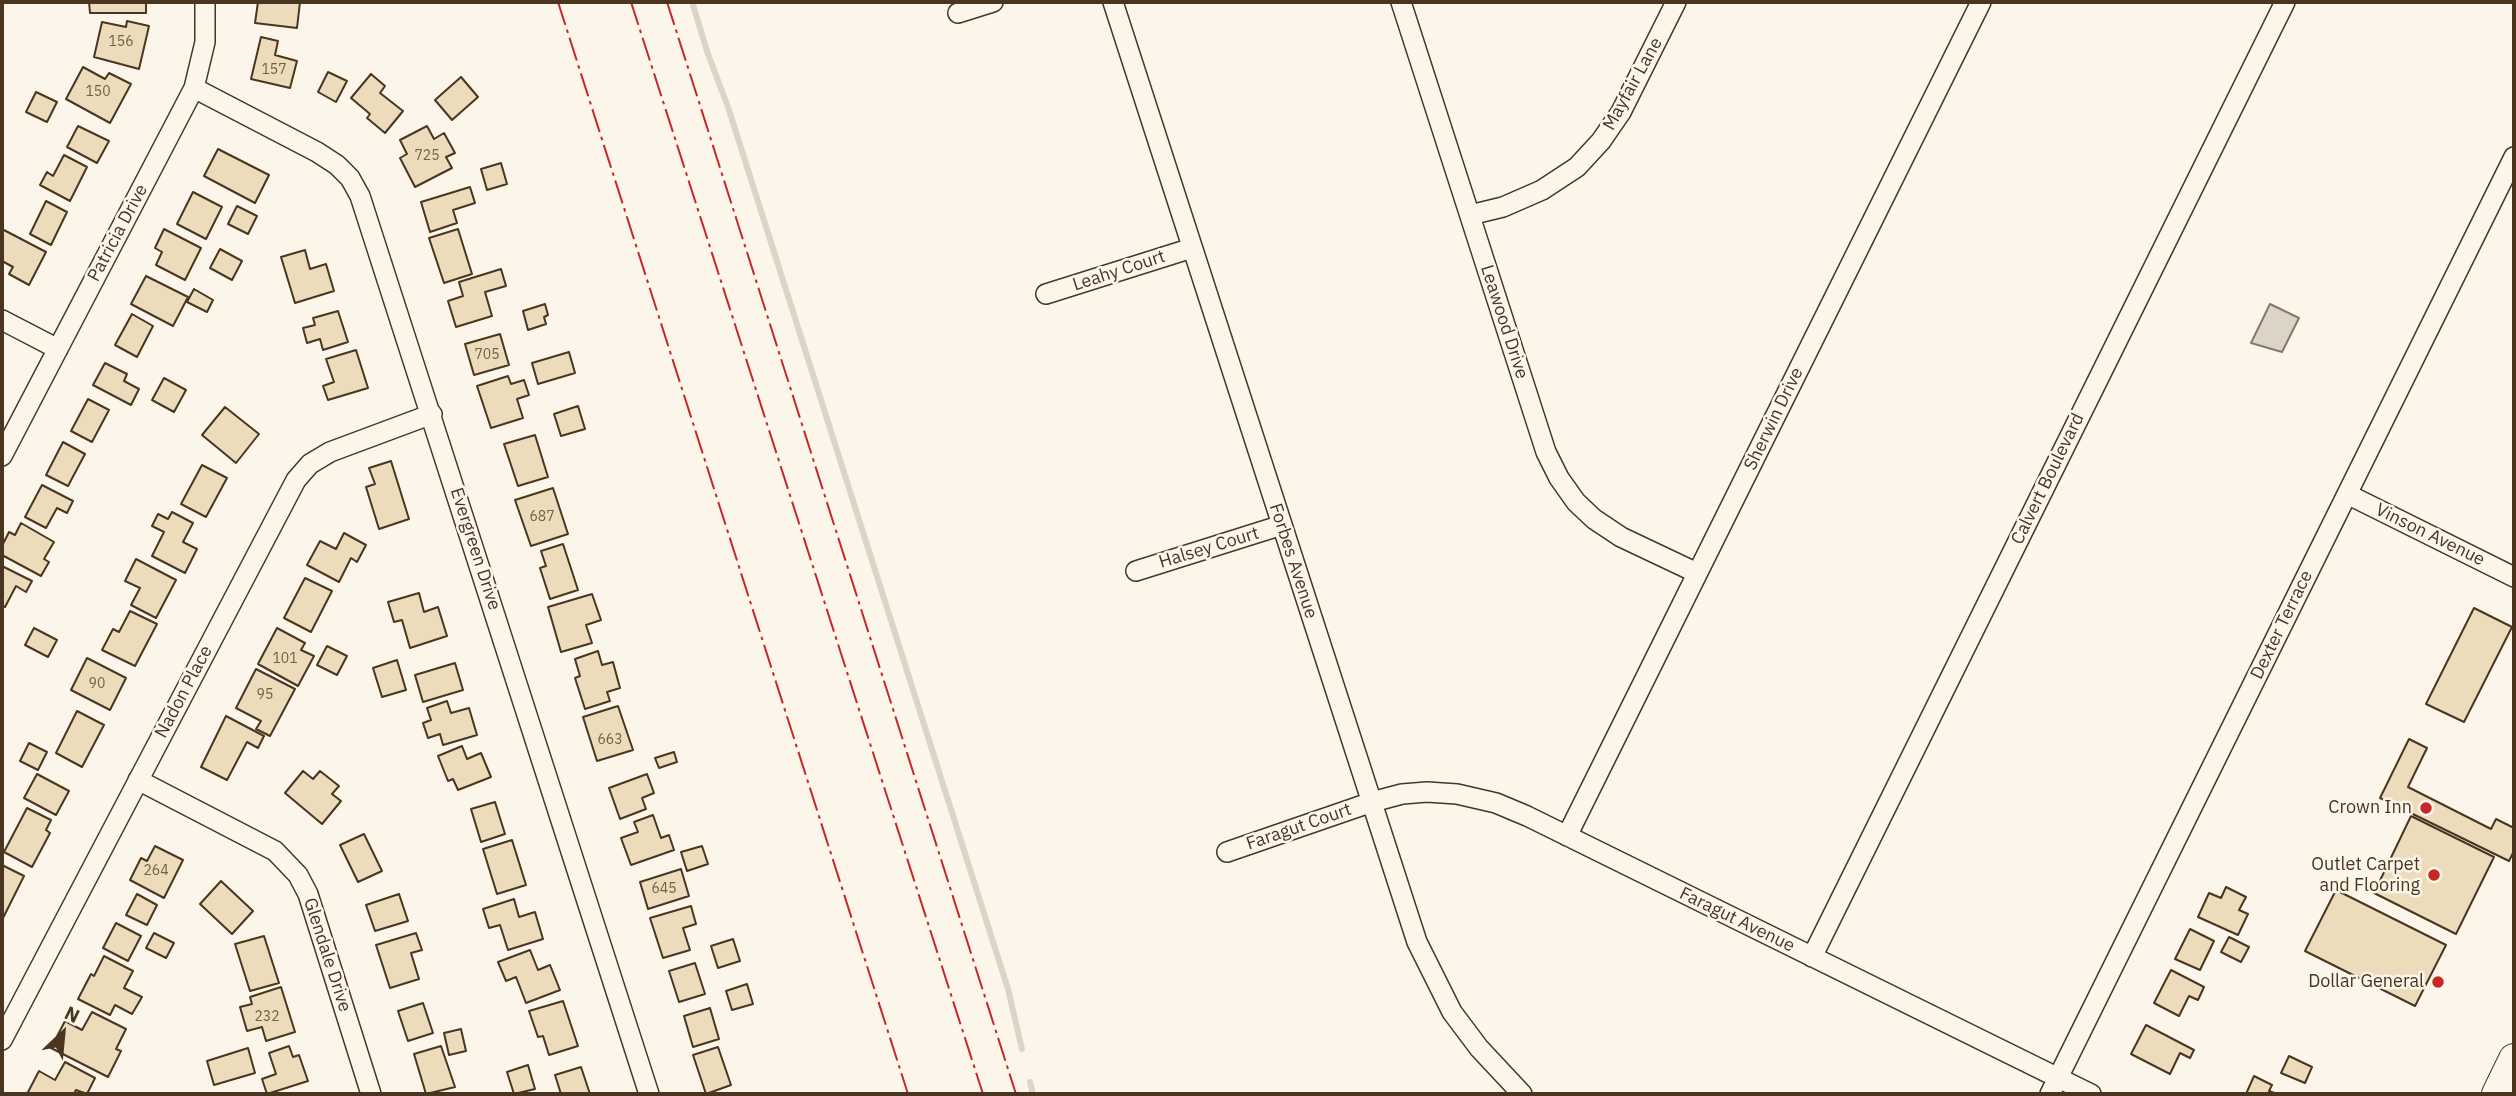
<!DOCTYPE html>
<html>
<head>
<meta charset="utf-8">
<style>
  body { margin:0 }
  #map { position:relative; width:2516px; height:1096px; overflow:hidden; background:#fbf6e9; font-family:"IBM Plex Sans",sans-serif }
  canvas { display:block }
  .frame { position:absolute; inset:0; border:4px solid #4a3520; pointer-events:none }
  .north { position:absolute; left:28px; top:998px; width:70px; height:70px; -webkit-text-stroke:5px #fbf6e9; paint-order:stroke; rotate:26deg; font-size:19px; font-weight:700; line-height:28px; text-align:center; color:#4a3520 }
  .north::after { content:''; display:block; margin:auto; width:24px; height:32px; background:#4a3520; clip-path:polygon(50% 0,100% 100%,50% 72%,0 100%) }
</style>
</head>
<body>
<div id="map">
<canvas width="2516" height="1096"></canvas>
<div class="frame"></div>
<div class="north">N</div>
</div>
<script>
const g = document.querySelector('canvas').getContext('2d');
g.lineJoin = 'round';
function fill(path, color) {
  g.fillStyle = color;
  g.fill(path, 'evenodd');
}
function toPath(rows) {
  const path = new Path2D();
  for (const r of rows) {
    path.moveTo(r[0], r[1]);
    for (let i = 2; i < r.length; i += 2) path.lineTo(r[i], r[i + 1]);
  }
  return path;
}
function strokePath(path, color, width, dash) {
  g.strokeStyle = color;
  g.lineWidth = width;
  g.lineCap = dash ? 'butt' : 'round';
  g.setLineDash(dash || []);
  g.stroke(path);
}
function write(font, color, halo, rows, align = 'center') {
  g.font = font + ' "IBM Plex Sans",sans-serif';
  g.lineWidth = 5;
  g.setLineDash([]);
  g.textBaseline = 'middle';
  g.strokeStyle = halo;
  g.fillStyle = color;
  for (const [text, x, y, turn = 0] of rows) {
    g.save();
    g.translate(x, y);
    g.rotate((+turn || 0) * Math.PI / 180);
    g.textAlign = isNaN(turn) ? turn : align;
    if (halo) g.strokeText(text, 0, 0);
    g.fillText(text, 0, 0);
    g.restore();
  }
}
const water = toPath([
  [2270,304,2299,318,2282,352,2251,343,2270,304]
]);
fill(water, '#dcd4c6');
strokePath(water, '#887966', 2);
strokePath(toPath([
  [692,2,708,54,728,107,1008,989,1022,1049],
  [1030,1082,1033,1094]
]), '#dcd4c6', 6);
const building = toPath([
  [89,2,146,2,146,13,90,13,89,2],
  [258,2,300,2,297,28,255,23,258,2],
  [127,21,149,26,139,69,94,57,102,22,126,27,127,21],
  [261,37,278,41,275,55,297,61,290,88,251,79,261,37],
  [83,67,105,79,109,73,131,84,110,123,66,99,83,67],
  [328,72,347,81,336,102,318,92,328,72],
  [371,74,385,86,380,93,403,111,385,133,367,118,370,114,351,98,371,74],
  [461,77,478,97,452,120,435,100,461,77],
  [36,92,57,102,47,122,26,112,36,92],
  [78,126,109,141,97,163,67,147,78,126],
  [427,126,434,139,444,133,455,153,446,157,452,168,415,187,400,158,407,154,400,140,427,126],
  [218,149,269,175,255,203,204,176,218,149],
  [64,155,87,167,70,201,40,185,47,172,53,176,64,155],
  [501,163,507,184,487,190,481,169,501,163],
  [470,187,475,203,453,210,457,223,430,232,421,202,470,187],
  [193,192,222,207,206,239,177,224,193,192],
  [46,201,67,212,51,245,30,234,46,201],
  [237,206,257,216,248,234,228,224,237,206],
  [2,229,46,252,29,285,9,274,13,267,2,261,2,229],
  [164,229,201,248,185,280,156,265,162,252,155,248,164,229],
  [458,229,472,274,444,283,429,238,458,229],
  [220,249,242,261,232,280,210,268,220,249],
  [305,250,310,269,326,264,334,291,295,303,281,257,305,250],
  [501,269,506,286,485,292,492,316,456,327,448,301,463,296,459,282,501,269],
  [146,276,188,297,173,326,131,304,146,276],
  [194,289,213,300,207,312,187,302,194,289],
  [545,304,548,315,544,317,546,324,528,330,523,311,545,304],
  [338,311,348,342,323,350,320,339,307,343,303,328,315,325,313,318,338,311],
  [132,314,153,326,137,357,115,345,132,314],
  [500,334,509,365,474,375,465,344,500,334],
  [356,350,368,388,328,400,323,386,334,382,326,359,356,350],
  [569,352,575,373,538,384,532,363,569,352],
  [105,363,127,374,124,381,139,389,131,405,93,385,105,363],
  [508,376,511,384,524,380,529,395,517,399,523,418,491,428,477,386,508,376],
  [164,378,186,390,174,412,152,400,164,378],
  [88,399,109,410,92,442,71,431,88,399],
  [578,406,585,429,561,436,554,414,578,406],
  [225,407,259,434,236,463,202,435,225,407],
  [535,435,548,477,518,486,504,444,535,435],
  [63,442,85,454,68,486,46,475,63,442],
  [391,461,409,519,379,529,366,487,375,484,369,468,391,461],
  [202,465,227,478,206,517,181,504,202,465],
  [42,485,73,501,67,513,57,508,46,528,25,517,42,485],
  [553,488,568,534,531,546,515,500,553,488],
  [172,512,193,523,183,542,197,549,185,573,152,556,164,532,152,526,158,514,168,519,172,512],
  [21,523,54,542,44,559,49,562,41,576,2,555,2,546,9,532,15,535,21,523],
  [344,533,366,545,357,562,351,558,339,582,307,565,320,541,336,549,344,533],
  [563,544,578,590,550,599,540,568,546,566,541,551,563,544],
  [136,559,176,580,156,618,131,605,140,588,125,581,136,559],
  [2,566,32,581,26,592,16,586,5,607,2,606,2,566],
  [305,578,332,591,311,632,284,618,305,578],
  [419,593,424,612,438,607,447,636,410,648,402,620,394,622,388,602,419,593],
  [592,594,601,620,586,625,592,643,561,652,548,607,592,594],
  [2474,608,2512,627,2464,722,2426,704,2474,608],
  [130,611,157,624,135,666,102,650,113,629,119,632,130,611],
  [34,628,57,640,48,657,25,645,34,628],
  [277,628,305,643,301,650,314,656,298,686,258,664,277,628],
  [327,646,347,656,337,675,317,665,327,646],
  [598,651,602,665,613,662,620,688,607,692,610,701,585,709,575,678,580,676,575,659,598,651],
  [87,658,126,678,110,710,71,690,87,658],
  [397,660,406,690,382,697,373,668,397,660],
  [455,663,463,690,423,702,415,675,455,663],
  [256,669,295,689,270,736,256,729,261,721,236,708,256,669],
  [447,701,451,713,469,708,477,735,443,745,440,734,428,738,423,723,431,720,427,708,447,701],
  [618,706,633,750,597,761,583,717,618,706],
  [77,711,104,725,82,767,56,753,77,711],
  [226,716,264,736,258,748,247,742,227,780,201,767,226,716],
  [2409,739,2427,748,2408,787,2491,829,2496,819,2514,828,2514,851,2509,861,2380,798,2409,739],
  [29,743,47,752,38,770,20,761,29,743],
  [462,746,467,759,481,753,491,777,458,790,453,779,448,781,438,756,462,746],
  [674,752,677,762,659,768,655,758,674,752],
  [303,771,313,779,320,771,339,786,332,794,341,801,322,824,285,793,303,771],
  [37,774,69,791,56,815,24,798,37,774],
  [647,774,654,793,642,798,646,809,620,819,609,788,647,774],
  [495,802,505,834,481,842,471,809,495,802],
  [27,808,51,820,46,830,50,833,32,867,4,852,27,808],
  [653,815,661,838,669,835,674,850,631,865,621,838,638,832,634,822,653,815],
  [2411,816,2494,857,2456,934,2374,893,2411,816],
  [364,834,382,871,358,882,340,845,364,834],
  [512,840,526,885,497,894,483,849,512,840],
  [155,846,183,860,164,898,130,880,141,858,147,861,155,846],
  [702,846,708,864,687,871,681,852,702,846],
  [2,865,24,876,2,920,2,865],
  [681,869,689,896,648,909,640,882,681,869],
  [221,881,253,911,232,934,200,904,221,881],
  [2226,887,2246,897,2239,910,2248,914,2238,935,2198,917,2209,893,2221,898,2226,887],
  [2336,890,2446,945,2415,1006,2305,951,2336,890],
  [137,894,157,905,147,925,126,915,137,894],
  [399,894,408,921,375,931,366,905,399,894],
  [514,899,519,917,535,912,543,939,508,950,500,925,489,928,483,909,514,899],
  [691,906,696,924,683,928,690,950,663,958,650,918,691,906],
  [116,923,141,936,128,961,103,948,116,923],
  [2190,929,2214,941,2200,970,2175,959,2190,929],
  [154,933,174,943,166,958,146,948,154,933],
  [416,933,422,950,411,953,419,979,390,988,376,945,416,933],
  [264,936,279,983,250,991,235,944,264,936],
  [2229,937,2249,947,2241,962,2221,952,2229,937],
  [733,939,740,961,718,968,711,946,733,939],
  [530,950,538,970,550,965,560,990,526,1003,516,977,506,981,498,962,530,950],
  [104,956,133,971,124,988,142,997,132,1014,115,1005,110,1015,78,999,91,974,94,976,104,956],
  [695,963,705,994,679,1002,669,971,695,963],
  [2171,970,2204,987,2198,1000,2189,996,2179,1016,2154,1003,2171,970],
  [747,984,753,1004,732,1010,726,991,747,984],
  [281,987,295,1032,266,1041,262,1027,247,1031,240,1007,252,1004,250,997,281,987],
  [563,1001,578,1046,549,1055,543,1036,538,1037,529,1011,563,1001],
  [423,1003,433,1033,408,1041,398,1011,423,1003],
  [710,1008,719,1039,693,1047,684,1016,710,1008],
  [92,1012,126,1029,116,1049,121,1051,108,1077,51,1048,65,1021,82,1030,92,1012],
  [2146,1025,2194,1050,2190,1058,2180,1053,2170,1074,2131,1054,2146,1025],
  [461,1029,466,1051,449,1055,444,1033,461,1029],
  [289,1046,293,1057,299,1055,308,1081,267,1094,262,1079,276,1074,269,1053,289,1046],
  [441,1046,455,1087,426,1094,414,1054,441,1046],
  [718,1047,731,1085,706,1094,693,1055,718,1047],
  [248,1048,255,1073,214,1085,207,1061,248,1048],
  [2289,1056,2312,1067,2305,1083,2281,1073,2289,1056],
  [65,1062,95,1078,87,1094,76,1090,74,1094,27,1094,39,1071,55,1080,65,1062],
  [528,1065,535,1089,514,1094,507,1072,528,1065],
  [581,1067,590,1094,561,1094,555,1075,581,1067],
  [2254,1076,2272,1085,2269,1091,2277,1094,2246,1094,2254,1076]
]);
fill(building, '#ecdcbc');
strokePath(building, '#4a3520', 2);
const street = toPath([
  [1113,2,1417,942,1452,1012,1479,1048,1522,1094],
  [1401,2,1546,452,1559,478,1576,502,1594,519,1621,537,1697,573],
  [958,13,993,2],
  [194,88,317,152,337,165,350,178,360,196,649,1094],
  [1470,215,1503,207,1542,190,1577,167,1601,141,1621,112,1676,2],
  [1046,294,1192,248],
  [2,320,58,349],
  [2,456,194,88,205,42,205,2],
  [2347,494,2514,577],
  [1136,571,1282,525],
  [138,780,275,851,298,875,308,894,371,1094],
  [1567,836,1981,2],
  [1227,852,1372,802,1402,794,1427,792,1457,794,1496,803,1527,816,2091,1094],
  [1812,957,2285,2],
  [2,1040,296,480,310,464,330,452,432,414],
  [2050,1094,2514,157]
]);
const primary = toPath([
  [2497,1094,2514,1059]
]);
strokePath(street, '#4a3520', 22);
strokePath(primary, '#4a3520', 32);
strokePath(street, '#fbf6e9', 19);
strokePath(primary, '#fbf6e9', 30);
strokePath(toPath([
  [558,2,908,1094],
  [631,2,983,1094],
  [667,2,1016,1094]
]), '#c62828', 2, [24, 5, 3.5, 5]);
for (const [x, y, r, color] of [
  [2426,808,7,"#c62828"],
  [2434,875,7,"#c62828"],
  [2438,982,7,"#c62828"]
]) {
  const dot = new Path2D();
  dot.arc(x, y, r, 0, 2 * Math.PI);
  g.fillStyle = color;
  g.fill(dot);
  strokePath(dot, '#fbf6e9', 2.5);
}
write('14px', '#725f47', null, [
  ["156",121,42],
  ["157",274,70],
  ["150",98,92],
  ["725",427,156],
  ["705",487,355],
  ["687",542,517],
  ["101",285,659],
  ["90",97,684],
  ["95",265,695],
  ["663",610,740],
  ["264",156,871],
  ["645",664,889],
  ["232",267,1017]
]);
write('18px', '#4a3520', '#fbf6e9', [
  ["Mayfair Lane",1633,84,-61],
  ["Patricia Drive",118,233,-62],
  ["Leahy Court",1119,271,-18],
  ["Leawood Drive",1504,322,72],
  ["Sherwin Drive",1774,419,-64],
  ["Calvert Boulevard",2048,479,-64],
  ["Vinson Avenue",2430,535,26],
  ["Halsey Court",1209,548,-17],
  ["Evergreen Drive",475,549,72],
  ["Forbes Avenue",1293,561,72],
  ["Dexter Terrace",2282,625,-64],
  ["Nadon Place",184,692,-62],
  ["Faragut Court",1299,827,-19],
  ["Faragut Avenue",1737,920,26],
  ["Glendale Drive",327,955,72]
]);
write('18px', '#4a3520', '#fbf6e9', [
  ["Crown Inn",2412,808],
  ["Outlet Carpet",2420,865],
  ["and Flooring",2420,886],
  ["Dollar General",2424,982]
], 'right');
</script>
</body>
</html>
